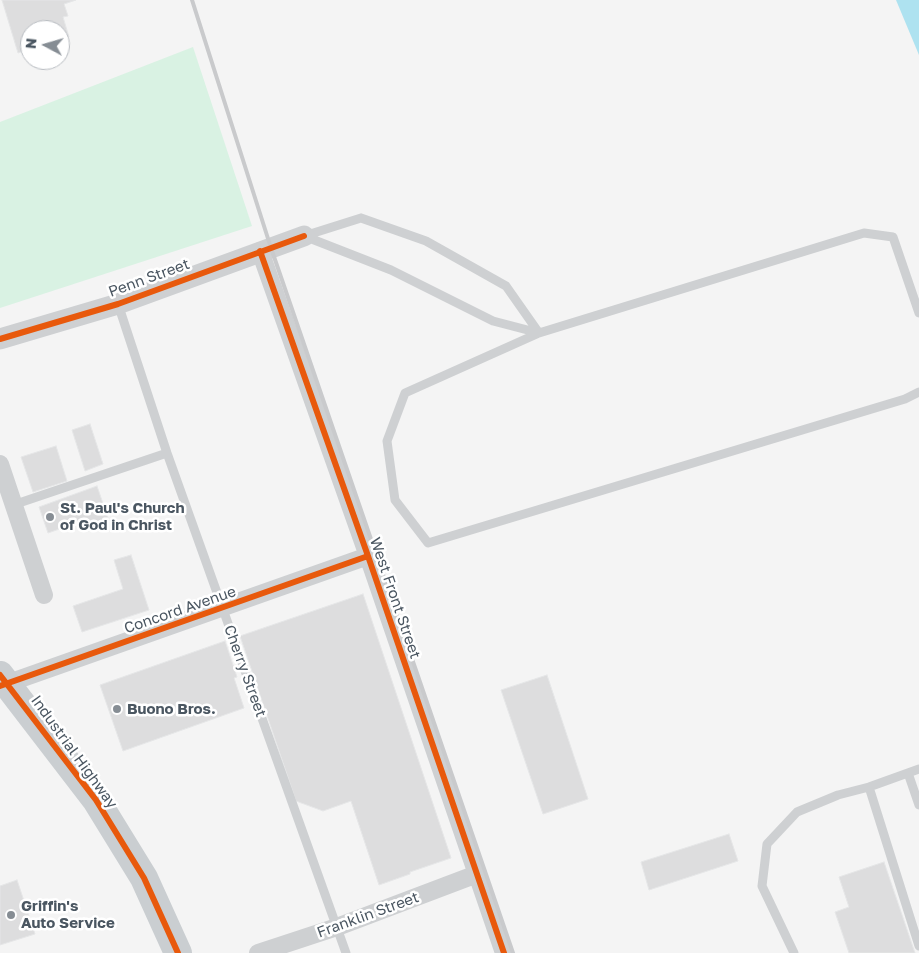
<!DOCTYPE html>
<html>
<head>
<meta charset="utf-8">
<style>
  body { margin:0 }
  #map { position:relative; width:919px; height:953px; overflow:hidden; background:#f4f4f4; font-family:"Golos Text",sans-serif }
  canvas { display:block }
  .north { position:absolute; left:20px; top:20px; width:50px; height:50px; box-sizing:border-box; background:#fff; border:1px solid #b7bbc0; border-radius:50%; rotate:276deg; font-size:14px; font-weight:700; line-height:20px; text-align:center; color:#4a5661 }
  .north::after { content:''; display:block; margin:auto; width:18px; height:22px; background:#868d94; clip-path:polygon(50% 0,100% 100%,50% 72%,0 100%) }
</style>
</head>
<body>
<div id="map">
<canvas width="919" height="953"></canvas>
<div class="north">N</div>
</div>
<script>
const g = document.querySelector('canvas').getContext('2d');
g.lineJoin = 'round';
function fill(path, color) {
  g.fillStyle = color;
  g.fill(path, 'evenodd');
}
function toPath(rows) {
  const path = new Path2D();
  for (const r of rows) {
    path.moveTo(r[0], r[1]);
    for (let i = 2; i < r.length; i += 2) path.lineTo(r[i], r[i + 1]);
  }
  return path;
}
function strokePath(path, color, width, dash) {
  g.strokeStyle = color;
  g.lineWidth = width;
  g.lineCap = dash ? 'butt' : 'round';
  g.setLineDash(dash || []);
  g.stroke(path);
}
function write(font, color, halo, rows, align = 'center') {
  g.font = font + ' "Golos Text",sans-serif';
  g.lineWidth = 5;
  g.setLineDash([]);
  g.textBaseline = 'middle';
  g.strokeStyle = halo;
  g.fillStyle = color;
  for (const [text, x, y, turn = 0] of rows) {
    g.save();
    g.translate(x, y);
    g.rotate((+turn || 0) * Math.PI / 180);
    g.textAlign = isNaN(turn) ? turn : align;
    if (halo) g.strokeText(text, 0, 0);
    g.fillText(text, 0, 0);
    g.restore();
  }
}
fill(toPath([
  [193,47,252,226,0,308,0,122]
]), '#d9f2e3');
fill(toPath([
  [896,0,919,0,919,55]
]), '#aee2f0');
const building = toPath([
  [2,0,76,0,64,4,68,16,63,17,69,37,60,40,60,30,30,30,30,49,18,53,2,0],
  [90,424,103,464,85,471,72,430,90,424],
  [56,446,67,481,33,492,21,457,56,446],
  [97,486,109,521,88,531,85,520,48,533,39,507,97,486],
  [131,555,149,610,82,632,73,606,123,589,114,560,131,555],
  [363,594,451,858,410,872,410,874,379,885,351,801,323,811,296,801,240,636,363,594],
  [225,641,237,677,234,678,244,708,123,751,100,685,225,641],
  [547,675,588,799,543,814,501,690,547,675],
  [729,834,738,861,649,890,641,862,729,834],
  [884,862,915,953,849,953,835,912,849,907,839,877,884,862],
  [17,880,35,934,0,945,0,886,17,880]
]);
fill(building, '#ddddde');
strokePath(building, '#e5e6e7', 1);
strokePath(toPath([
  [361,218,426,241,506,286,539,333,493,321,391,270,304,236,361,218],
  [118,304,167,453,346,953],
  [919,313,893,237,864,233,539,333,405,393,387,441,395,500,428,543,905,399,919,392],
  [13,505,167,453],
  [908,773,919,805],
  [869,787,919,946],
  [794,953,762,886,767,844,797,812,838,795,869,787,919,769]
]), '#ced0d2', 9);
strokePath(toPath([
  [260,251,368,556,504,953],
  [0,464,44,595],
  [0,686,368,556],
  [258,953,337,927,477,874]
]), '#ced0d2', 18);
strokePath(toPath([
  [0,339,118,304,304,236]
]), '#ced0d2', 21);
strokePath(toPath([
  [0,675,96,800,144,878,178,953]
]), '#caced1', 28);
strokePath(toPath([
  [192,0,271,248,513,953]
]), '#c9cacc', 4);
strokePath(toPath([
  [260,251,368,556,504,953],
  [0,339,118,304,304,236],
  [0,675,96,800,144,878,178,953],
  [0,686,368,556]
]), '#e8590c', 6);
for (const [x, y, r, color] of [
  [50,517,5,"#868d94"],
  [117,709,5,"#868d94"],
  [11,915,5,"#868d94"]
]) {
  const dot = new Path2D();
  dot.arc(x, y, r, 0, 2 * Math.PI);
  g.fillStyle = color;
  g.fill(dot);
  strokePath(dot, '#fff', 2);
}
write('15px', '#4a5661', '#fff', [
  ["Penn Street",149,278,-20],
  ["West Front Street",395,598,71],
  ["Concord Avenue",180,610,-19],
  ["Cherry Street",245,671,70],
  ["Industrial Highway",74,752,54],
  ["Franklin Street",368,915,-20]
]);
write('bold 15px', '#4a5661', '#fff', [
  ["St. Paul's Church",60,508],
  ["of God in Christ",60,525],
  ["Buono Bros.",127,709],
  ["Griffin's",21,906],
  ["Auto Service",21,923]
], 'left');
</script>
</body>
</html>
